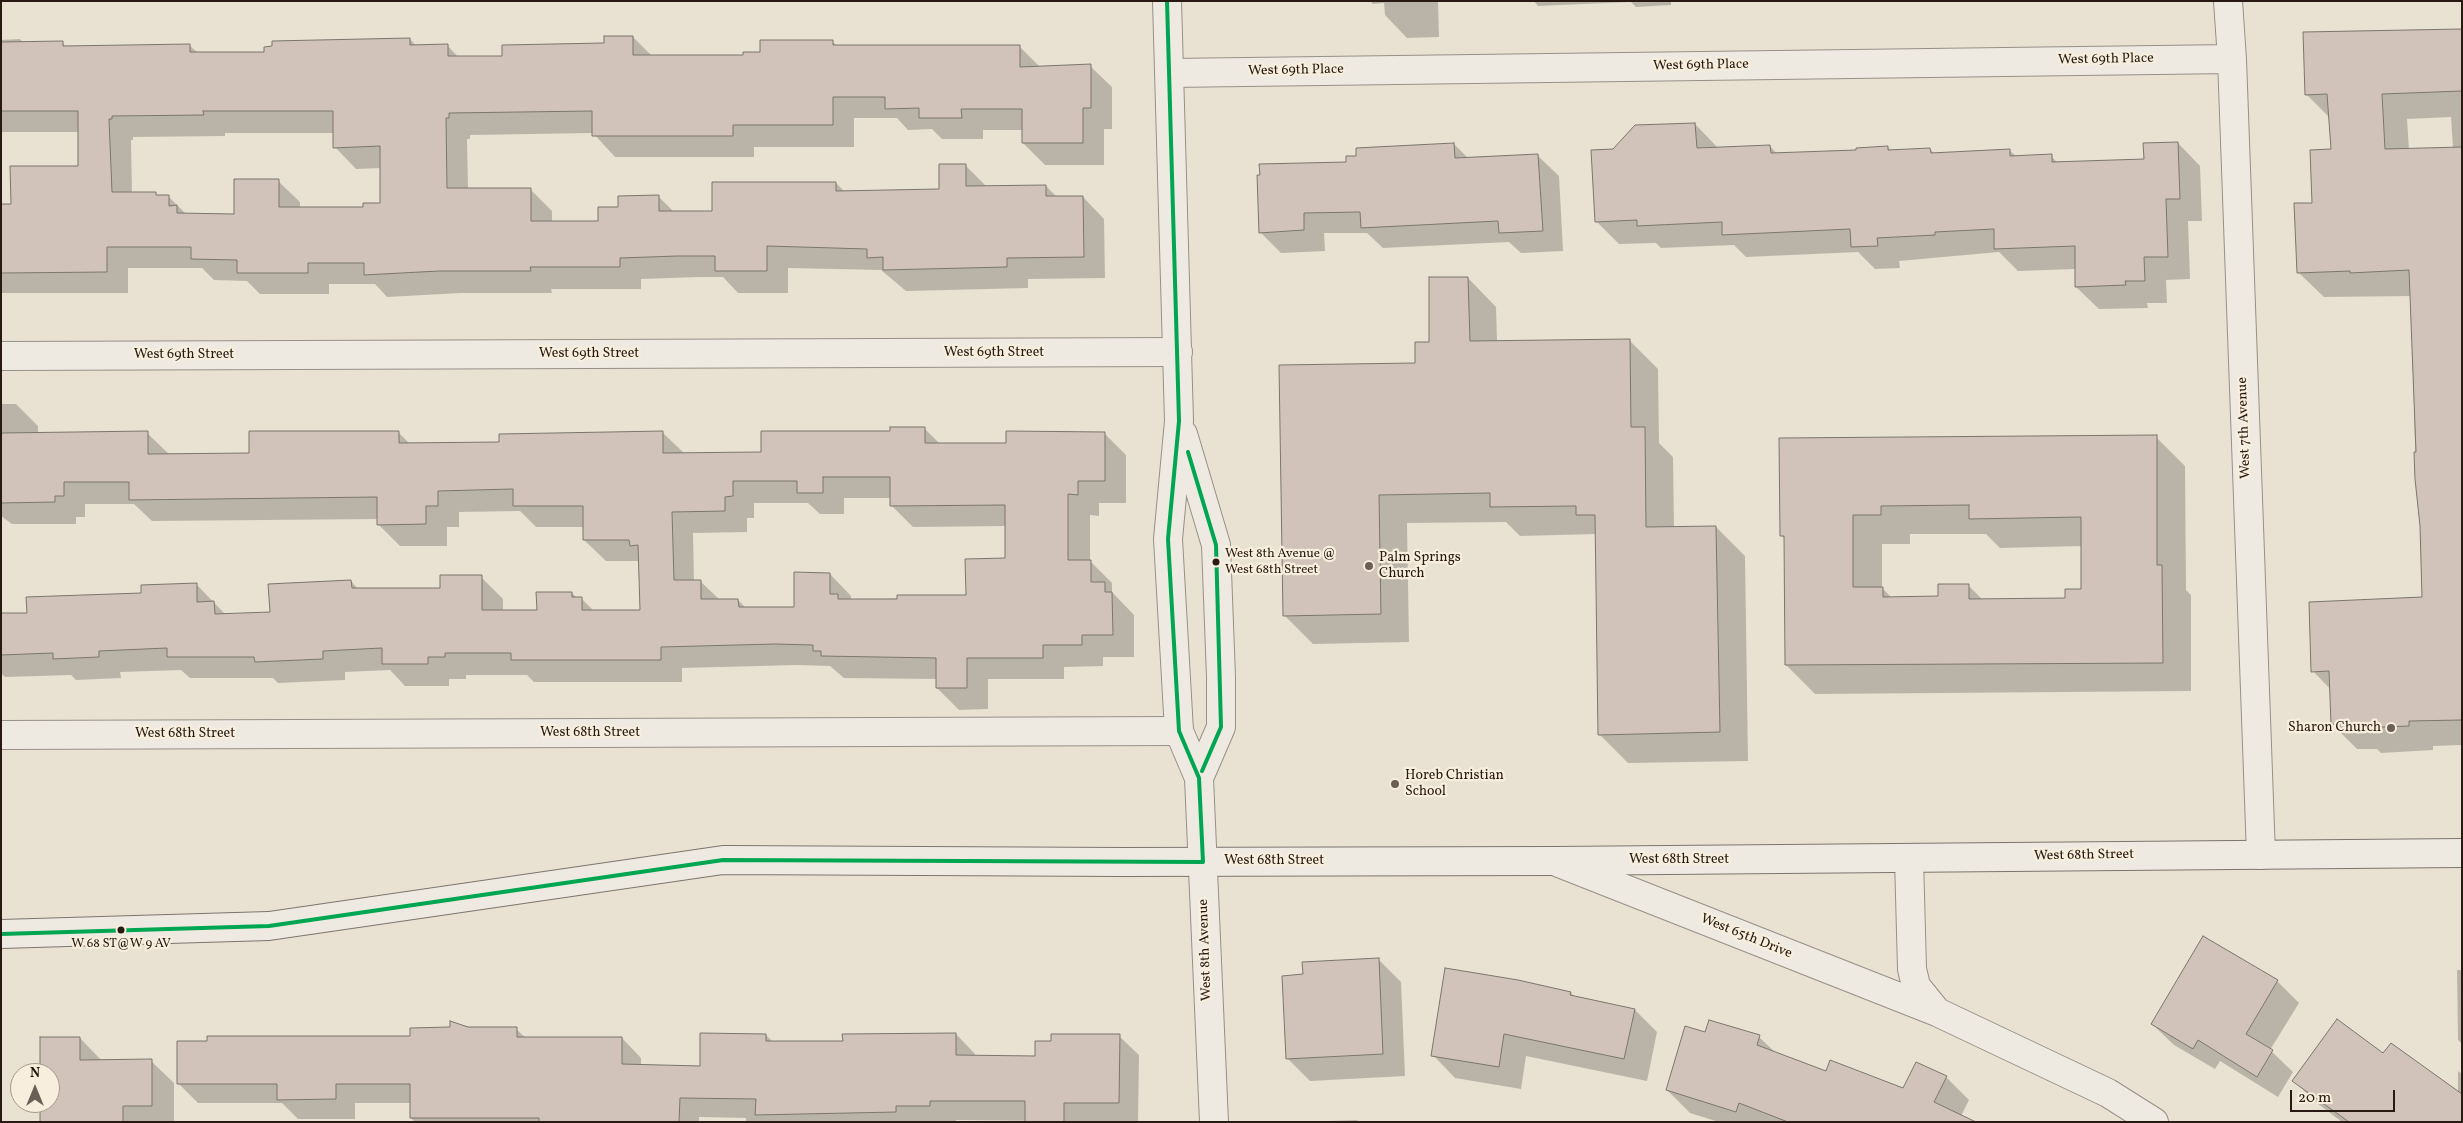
<!DOCTYPE html>
<html>
<head>
<meta charset="utf-8">
<style>
  body { margin:0 }
  #map { position:relative; width:2463px; height:1123px; overflow:hidden; background:#e9e2d3; font-family:Vollkorn,serif }
  canvas { display:block }
  .frame { position:absolute; inset:0; border:2px solid #281a12; pointer-events:none }
  .north { position:absolute; left:10px; top:1063px; width:50px; height:50px; box-sizing:border-box; background:#f7eedd; border:1px solid #a4998c; border-radius:50%; rotate:0deg; font-size:14px; font-weight:700; line-height:20px; text-align:center; color:#281a12 }
  .north::after { content:''; display:block; margin:auto; width:18px; height:22px; background:#6c6056; clip-path:polygon(50% 0,100% 100%,50% 72%,0 100%) }
  .scale { position:absolute; left:2290px; top:1090px; width:105px; height:22px; box-sizing:border-box; border:2px solid #281a12; border-top:0; padding-left:6px; font-size:15px; line-height:18px; white-space:nowrap; color:#281a12; -webkit-text-stroke:4px #f7eedd; paint-order:stroke }
</style>
</head>
<body>
<div id="map">
<canvas width="2463" height="1123"></canvas>
<div class="frame"></div>
<div class="north">N</div>
<div class="scale">20 m</div>
</div>
<script>
const g = document.querySelector('canvas').getContext('2d');
g.lineJoin = 'round';
function fill(path, color) {
  g.fillStyle = color;
  g.fill(path, 'evenodd');
}
function toPath(rows) {
  const path = new Path2D();
  for (const r of rows) {
    path.moveTo(r[0], r[1]);
    for (let i = 2; i < r.length; i += 2) path.lineTo(r[i], r[i + 1]);
  }
  return path;
}
function strokePath(path, color, width, dash) {
  g.strokeStyle = color;
  g.lineWidth = width;
  g.lineCap = dash ? 'butt' : 'round';
  g.setLineDash(dash || []);
  g.stroke(path);
}
function write(font, color, halo, rows, align = 'center') {
  g.font = font + ' Vollkorn,serif';
  g.lineWidth = 4.5;
  g.setLineDash([]);
  g.textBaseline = 'middle';
  g.strokeStyle = halo;
  g.fillStyle = color;
  for (const [text, x, y, turn = 0] of rows) {
    g.save();
    g.translate(x, y);
    g.rotate((+turn || 0) * Math.PI / 180);
    g.textAlign = isNaN(turn) ? turn : align;
    if (halo) g.strokeText(text, 0, 0);
    g.fillText(text, 0, 0);
    g.restore();
  }
}
fill(toPath([
  [1370,1,1438,1,1439,37,1407,38,1385,15,1384,3,1373,4],
  [1534,1,1678,1,1671,2,1671,5,1636,7,1631,2,1538,6],
  [2462,30,2462,745,2433,746,2433,750,2381,753,2377,749,2357,749,2332,724,2331,690,2313,671,2424,598,2421,526,2416,479,2411,296,2324,297,2298,272,2313,204,2333,150,2330,118,2306,94],
  [2451,117,2453,149,2409,150,2407,119],
  [633,37,652,56,744,56,832,41,837,46,1019,46,1040,67,1090,66,1112,87,1112,129,1104,129,1104,165,1045,165,1023,143,1023,130,983,130,983,139,942,139,932,129,908,130,897,118,854,118,854,147,754,147,754,157,615,157,593,133,470,135,470,139,467,139,468,189,530,189,552,211,552,222,599,222,619,208,658,196,674,212,713,212,836,183,845,192,940,190,966,166,987,187,1046,186,1057,197,1083,197,1104,219,1105,278,1028,279,1028,288,906,291,881,270,788,268,788,293,738,293,723,277,700,277,641,279,641,289,551,289,552,293,461,293,387,297,375,284,329,284,329,294,260,294,247,281,214,280,202,268,128,268,128,293,1,293,1,206,12,206,80,167,80,132,1,132,1,40,20,39,23,43,62,42,66,47,189,45,198,53,265,53,410,39,416,46,447,45,459,58,504,57,606,44],
  [225,133,334,133,335,147,356,169,382,168,382,205,365,208,300,208,300,202,278,181,235,215,186,214,168,196,158,196,155,194,132,194,131,140,133,140,133,137,225,136],
  [1695,124,1718,148,1770,146,1777,154,1857,151,1887,147,1892,151,1930,149,1935,154,2009,150,2017,157,2051,156,2058,163,2145,160,2178,143,2200,166,2202,221,2188,221,2190,279,2166,280,2167,303,2147,303,2148,308,2099,309,2076,287,2076,269,2018,271,1999,252,1899,261,1900,268,1875,269,1858,252,1746,257,1734,245,1661,248,1656,243,1619,244,1596,221,1614,151],
  [1454,144,1469,159,1538,156,1559,176,1563,251,1521,253,1509,242,1383,248,1367,233,1324,233,1325,251,1281,253,1260,232,1357,157],
  [1468,278,1496,307,1497,342,1629,340,1658,369,1659,443,1673,457,1674,528,1716,527,1745,556,1748,761,1628,763,1599,734,1596,534,1520,536,1506,522,1407,523,1409,642,1313,644,1284,615,1416,364],
  [1,404,16,404,38,426,38,434,147,433,170,455,250,454,398,432,411,445,500,443,662,432,685,454,763,453,924,428,940,444,1007,444,1104,433,1126,455,1126,503,1099,503,1099,516,1090,515,1090,561,1112,583,1112,592,1134,615,1134,657,1103,657,1103,666,1064,667,1064,679,988,679,988,709,959,710,937,688,937,679,844,678,830,666,797,665,682,668,682,682,534,682,527,675,466,675,466,679,449,679,449,686,405,686,390,670,345,672,345,680,278,683,273,678,190,678,181,670,120,672,121,678,76,680,71,675,5,677,1,673,1,614,28,614,196,584,226,615,271,613,351,581,358,589,442,589,481,577,503,599,503,612,538,612,572,593,577,598,581,598,595,612,641,612,640,561,606,561,584,540,584,527,536,527,520,511,459,512,459,527,447,527,447,546,400,546,378,524,378,519,152,521,134,504,85,504,85,517,76,517,76,524,12,524,1,516],
  [844,498,891,498,891,505,913,527,1006,526,1006,559,967,596,851,600,851,596,830,574,795,609,747,609,738,600,720,600,700,581,694,581,693,533,747,532,747,518,754,518,754,503,808,503,820,514,844,514],
  [2156,437,2185,466,2186,590,2191,595,2191,691,1815,694,1786,665,1785,539,1781,535,1781,439],
  [1910,534,1986,534,2000,548,2082,546,2082,590,2066,599,1983,600,1968,585,1939,598,1892,598,1882,588,1882,544,1910,544],
  [2203,938,2277,981,2299,1003,2270,1050,2293,1072,2278,1097,2220,1061,2215,1069,2174,1045,2152,1024],
  [1378,959,1401,982,1405,1076,1310,1081,1287,1058,1305,976],
  [2457,970,2462,970,2462,1044,2458,1040],
  [1571,993,1575,997,1635,1010,1657,1032,1647,1081,1526,1056,1521,1089,1455,1078,1433,1055],
  [468,1029,516,1029,526,1038,622,1038,641,1058,641,1066,701,1067,766,1035,773,1042,844,1042,956,1034,975,1054,975,1057,1036,1058,1119,1036,1139,1055,1138,1122,956,1120,956,1122,746,1122,746,1118,699,1117,699,1122,415,1122,411,1118,411,1103,355,1103,355,1119,298,1119,282,1103,198,1103,178,1083,411,1037],
  [1706,1034,1759,1037,1776,1053,1826,1073,1904,1090,1946,1077,1969,1100,1961,1116,1973,1122,1719,1122,1690,1113,1667,1090],
  [80,1038,102,1061,151,1061,174,1083,174,1122,41,1122,41,1103,50,1103,50,1073,41,1073],
  [2384,1055,2458,1093,2458,1071,2462,1074,2462,1122,2342,1122,2317,1103,2294,1081],
  [1357,1120,1359,1122,1301,1122]
]), '#0003');
const building = toPath([
  [2462,29,2462,91,2382,94,2385,149,2462,147,2462,720,2409,721,2409,726,2355,728,2354,724,2331,724,2329,671,2311,672,2309,602,2422,597,2420,526,2415,479,2414,452,2416,452,2409,270,2350,273,2350,271,2297,273,2294,203,2312,203,2310,150,2331,149,2327,94,2305,95,2303,32,2462,29],
  [604,36,633,36,633,55,743,55,743,52,760,52,760,40,833,40,833,45,1020,45,1020,67,1091,64,1091,108,1083,108,1083,143,1022,143,1022,109,961,109,962,118,919,118,919,108,885,109,885,97,833,97,833,125,733,125,733,136,592,136,592,111,449,113,449,118,446,118,447,188,531,188,531,221,598,221,598,207,618,207,618,196,659,195,659,211,712,211,712,182,836,182,836,191,939,189,939,164,966,164,966,186,1046,185,1046,196,1083,196,1084,257,1007,258,1007,267,883,270,883,257,867,258,867,249,767,246,767,271,715,271,715,256,677,256,620,258,620,267,530,267,531,271,439,271,364,275,364,263,308,263,308,273,237,273,237,260,191,259,191,247,107,247,107,272,1,273,1,204,11,204,10,166,78,166,78,111,1,111,1,42,63,41,63,46,190,44,190,52,264,52,264,47,272,46,272,41,410,38,410,45,448,44,448,56,502,56,502,45,604,43,604,36],
  [203,111,333,111,333,148,380,146,380,203,363,203,363,207,279,207,279,179,234,179,234,214,177,213,177,205,169,206,169,195,156,195,156,192,112,192,109,119,112,119,112,116,204,115,203,111],
  [1695,123,1697,148,1770,145,1771,153,1856,150,1856,148,1888,146,1888,150,1930,148,1931,153,2010,149,2010,156,2052,154,2052,162,2144,159,2143,143,2178,142,2180,199,2166,199,2168,257,2144,257,2145,281,2125,281,2126,285,2075,287,2075,246,1994,249,1994,229,1935,232,1935,235,1877,238,1878,246,1851,247,1850,229,1722,235,1722,222,1637,226,1637,220,1595,222,1591,150,1613,149,1635,125,1695,123],
  [1454,143,1455,158,1538,154,1543,231,1499,233,1498,221,1361,228,1360,212,1304,213,1304,230,1259,233,1257,175,1260,175,1259,164,1346,162,1346,156,1356,156,1356,148,1454,143],
  [1429,277,1468,277,1470,341,1630,339,1631,427,1645,427,1646,527,1716,526,1720,732,1598,735,1595,515,1576,515,1576,506,1490,507,1490,493,1379,495,1381,614,1283,616,1279,365,1415,363,1415,342,1429,342,1429,277],
  [890,427,925,427,925,443,1006,443,1006,431,1105,432,1105,481,1078,481,1078,495,1068,494,1068,560,1091,560,1091,582,1105,582,1105,592,1112,592,1113,635,1082,635,1082,645,1043,645,1043,658,967,658,967,688,936,688,936,658,821,656,821,651,813,651,813,645,775,644,661,647,661,660,511,660,511,653,445,653,445,657,428,657,428,664,382,664,382,648,323,651,323,659,255,662,254,657,167,657,167,648,99,651,99,657,53,659,53,653,1,655,1,613,27,613,26,597,141,593,141,585,197,583,197,602,214,601,215,614,270,612,268,584,351,580,352,588,440,588,440,575,482,575,482,610,537,610,536,592,572,592,572,597,582,597,582,610,640,610,638,545,630,546,629,540,583,540,583,506,513,506,513,489,438,491,438,506,426,506,426,524,377,525,377,497,129,500,129,482,64,482,64,496,55,496,55,502,1,503,1,433,148,431,148,454,249,453,249,431,399,431,399,443,499,442,499,434,663,431,663,453,761,452,761,431,890,431,890,427],
  [823,477,890,477,890,506,1005,505,1005,558,965,559,966,595,897,595,897,599,838,599,838,594,830,594,830,573,794,572,794,607,739,607,738,599,701,599,701,580,674,580,672,512,725,511,725,497,733,496,733,481,797,481,797,493,823,493,823,477],
  [2157,435,2157,565,2162,565,2163,663,1785,665,1784,536,1780,536,1779,438,2157,435],
  [1969,505,1969,519,2081,517,2081,589,2065,589,2065,598,1969,599,1969,584,1938,584,1938,596,1883,597,1883,587,1853,587,1853,515,1881,515,1881,506,1969,505],
  [2203,936,2278,980,2246,1034,2273,1050,2257,1077,2198,1040,2193,1049,2151,1024,2203,936],
  [1379,958,1383,1054,1286,1059,1282,976,1303,974,1302,962,1379,958],
  [1445,968,1518,980,1571,992,1570,995,1635,1009,1624,1059,1504,1034,1499,1067,1431,1056,1445,968],
  [2337,1019,2383,1053,2391,1043,2462,1094,2462,1122,2349,1122,2292,1081,2337,1019],
  [1709,1020,1760,1035,1757,1045,1826,1071,1830,1060,1903,1088,1916,1062,1947,1076,1934,1102,1976,1122,1788,1122,1739,1103,1736,1112,1666,1090,1685,1026,1705,1032,1709,1020],
  [450,1021,468,1027,517,1027,517,1037,622,1037,622,1064,700,1066,700,1033,766,1034,766,1041,843,1041,842,1034,956,1033,956,1055,1035,1056,1035,1041,1051,1041,1051,1034,1120,1034,1119,1103,1064,1103,1064,1122,1025,1122,1025,1101,930,1101,930,1106,896,1106,896,1112,755,1115,756,1099,680,1098,679,1122,539,1122,539,1118,410,1118,410,1084,336,1084,336,1099,277,1100,277,1084,177,1084,177,1041,207,1041,207,1036,410,1036,410,1028,450,1027,450,1021],
  [40,1037,80,1037,80,1060,152,1059,152,1106,123,1106,123,1122,40,1122,40,1103,50,1103,50,1073,40,1073,40,1037]
]);
fill(building, '#d1c3ba');
strokePath(building, '#7b756d', 1);
const minor = toPath([
  [2228,1,2232,59,2261,855],
  [1170,73,2232,59],
  [1,356,1178,352],
  [1,735,1179,731],
  [1909,858,1912,969,1916,986,1937,1012],
  [1554,861,1937,1012,2108,1093,2154,1122]
]);
const tertiary = toPath([
  [1167,1,1179,421,1168,539,1179,731,1199,778,1214,1122],
  [1183,434,1216,545,1221,677,1221,727,1199,778]
]);
const secondary = toPath([
  [1,934,269,926,723,860,1122,862,1554,861,2462,853]
]);
strokePath(minor, '#969087', 30);
strokePath(tertiary, '#969087', 30);
strokePath(secondary, '#7b756d', 30);
strokePath(minor, '#eeeae2', 28);
strokePath(tertiary, '#eeeae2', 28);
strokePath(secondary, '#eeeae2', 28);
strokePath(toPath([
  [1188,452,1216,545,1221,727,1202,771],
  [1,934,269,926,723,860,1203,862,1199,778,1179,731,1168,539,1179,421,1167,1]
]), '#00a651', 4);
for (const [x, y, r, color] of [
  [1216,562,4.5,"#281a12"],
  [1369,566,5,"#6c6056"],
  [2391,728,5,"#6c6056"],
  [1395,784,5,"#6c6056"],
  [121,930,4.5,"#281a12"]
]) {
  const dot = new Path2D();
  dot.arc(x, y, r, 0, 2 * Math.PI);
  g.fillStyle = color;
  g.fill(dot);
  strokePath(dot, '#f7eedd', 2);
}
write('13px', '#281a12', '#f7eedd', [
  ["West 8th Avenue @",1225,555],
  ["West 68th Street",1225,571],
  ["W 68 ST@W 9 AV",121,945,"center"]
], 'left');
write('14px', '#281a12', '#f7eedd', [
  ["West 69th Place",2106,60,-1],
  ["West 69th Place",1701,66,-1],
  ["West 69th Place",1296,71,-1],
  ["West 69th Street",994,353],
  ["West 69th Street",589,354],
  ["West 69th Street",184,355],
  ["West 7th Avenue",2245,428,-92],
  ["West 68th Street",590,733],
  ["West 68th Street",185,734],
  ["West 68th Street",2084,856,-1],
  ["West 68th Street",1679,860],
  ["West 68th Street",1274,861],
  ["West 65th Drive",1746,937,22],
  ["West 8th Avenue",1206,950,-92]
]);
write('14px', '#281a12', '#f7eedd', [
  ["Palm Springs",1379,558],
  ["Church",1379,574],
  ["Sharon Church",2381,728,"right"],
  ["Horeb Christian",1405,776],
  ["School",1405,792]
], 'left');
</script>
</body>
</html>
